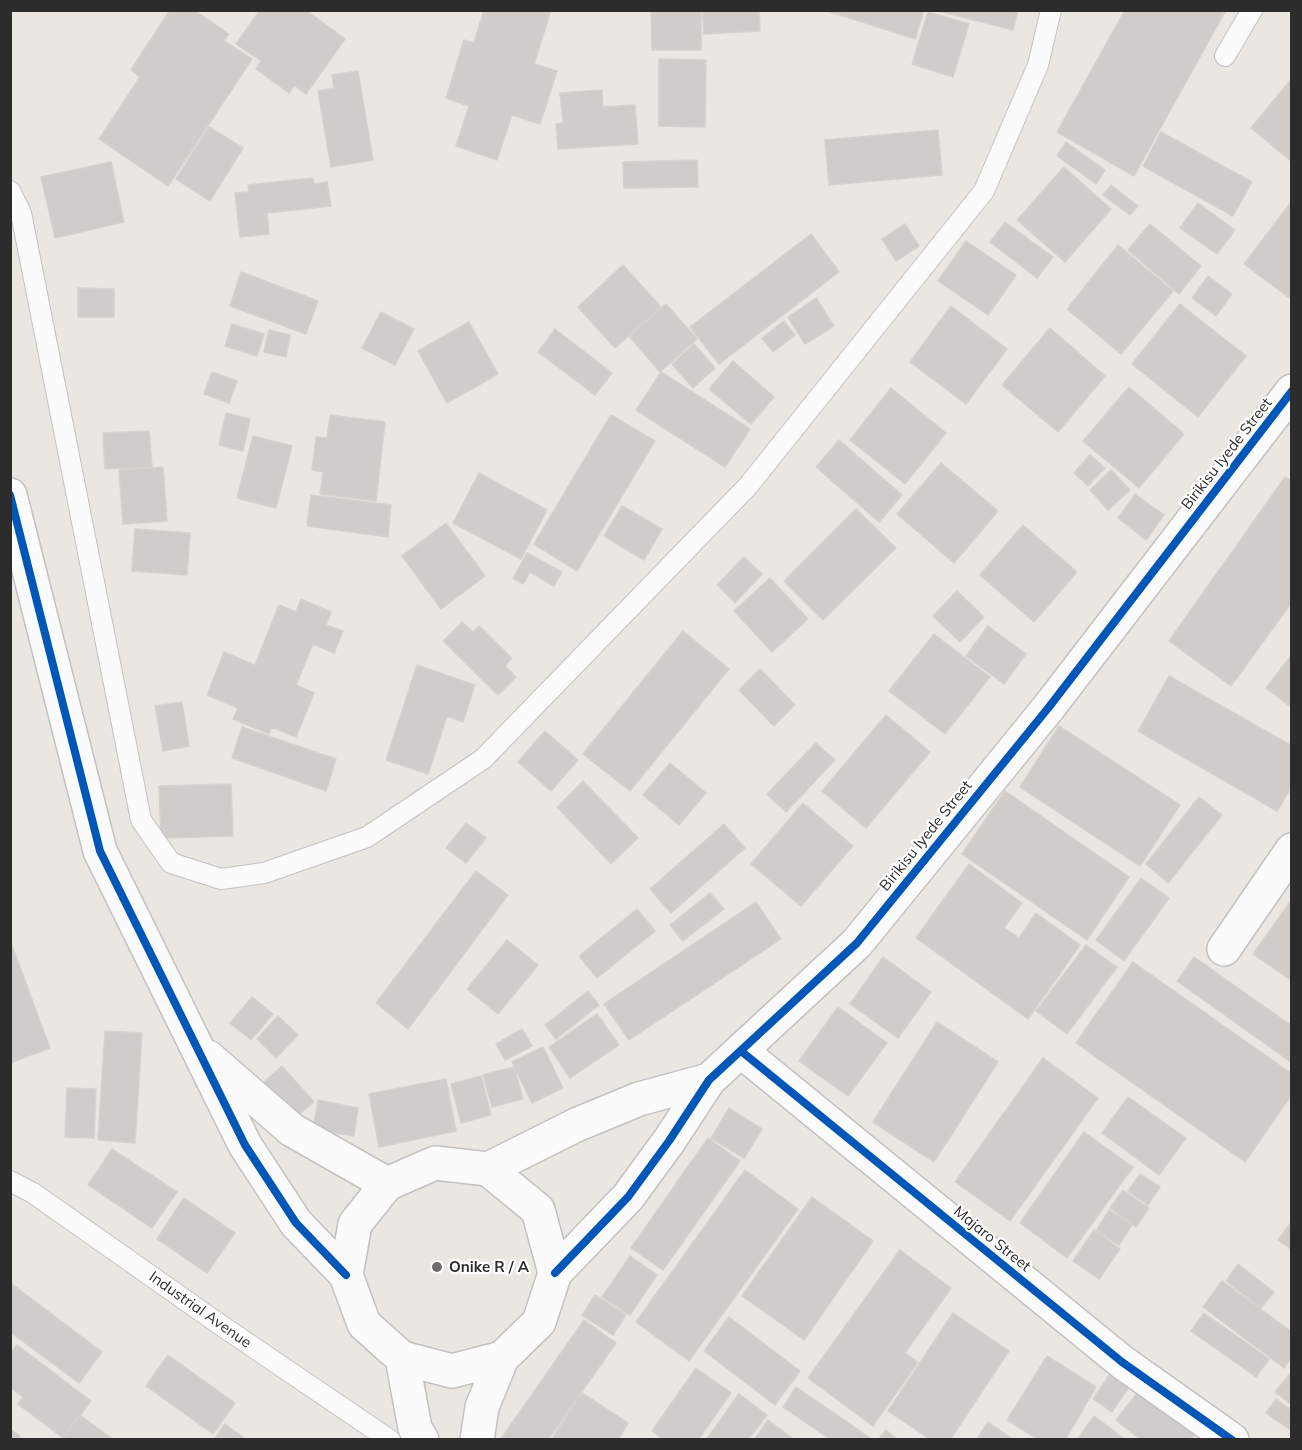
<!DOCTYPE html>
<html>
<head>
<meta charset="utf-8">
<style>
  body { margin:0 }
  #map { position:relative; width:1302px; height:1450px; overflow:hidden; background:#eae6e2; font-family:Mulish,sans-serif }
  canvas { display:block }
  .frame { position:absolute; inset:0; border:12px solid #2c2c2c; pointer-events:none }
</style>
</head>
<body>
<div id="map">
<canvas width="1302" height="1450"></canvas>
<div class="frame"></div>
</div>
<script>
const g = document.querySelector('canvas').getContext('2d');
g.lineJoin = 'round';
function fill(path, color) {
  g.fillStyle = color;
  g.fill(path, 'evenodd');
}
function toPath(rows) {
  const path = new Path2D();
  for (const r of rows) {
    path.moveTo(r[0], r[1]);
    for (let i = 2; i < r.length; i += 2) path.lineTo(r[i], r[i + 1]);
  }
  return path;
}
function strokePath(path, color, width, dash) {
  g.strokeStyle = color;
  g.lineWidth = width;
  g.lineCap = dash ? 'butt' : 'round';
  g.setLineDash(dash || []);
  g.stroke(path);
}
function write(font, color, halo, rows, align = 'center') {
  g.font = font + ' Mulish,sans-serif';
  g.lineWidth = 4.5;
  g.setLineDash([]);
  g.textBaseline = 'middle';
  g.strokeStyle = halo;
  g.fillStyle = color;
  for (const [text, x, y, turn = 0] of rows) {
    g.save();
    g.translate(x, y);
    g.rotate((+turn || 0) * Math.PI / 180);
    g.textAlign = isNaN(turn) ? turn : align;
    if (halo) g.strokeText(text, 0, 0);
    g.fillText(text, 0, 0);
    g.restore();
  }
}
const building = toPath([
  [170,10,194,10,229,34,224,41,252,59,168,186,99,139,140,77,131,70,170,10],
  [260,10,306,10,345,39,306,94,294,85,289,93,256,69,261,61,236,44,260,10],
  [484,10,551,10,534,64,557,71,540,124,512,115,497,160,456,146,469,106,446,98,464,40,474,43,484,10],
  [651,10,701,10,701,50,652,50,651,10],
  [702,10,759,10,760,31,704,34,702,10],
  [824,10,924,10,915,39,824,10],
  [934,10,1018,10,1013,30,934,10],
  [1125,10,1226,10,1134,176,1057,132,1125,10],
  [928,12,969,24,953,77,912,64,928,12],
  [659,59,706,60,705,127,659,126,659,59],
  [358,71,373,160,331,167,318,91,334,88,332,75,358,71],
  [1292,78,1292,162,1251,128,1292,78],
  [602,90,603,107,635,105,638,144,558,149,556,124,563,123,560,93,602,90],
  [209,127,243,148,210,201,176,179,209,127],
  [938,130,942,175,829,185,825,140,938,130],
  [1161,132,1252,182,1233,216,1143,166,1161,132],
  [1066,142,1105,170,1096,184,1057,156,1066,142],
  [697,160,698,187,624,188,623,162,697,160],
  [111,162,124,222,55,238,41,177,111,162],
  [1064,167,1111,209,1065,262,1017,220,1064,167],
  [313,178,314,184,327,182,331,206,267,213,269,234,240,237,235,193,249,192,248,185,313,178],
  [1111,185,1138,206,1130,215,1103,195,1111,185],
  [1292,201,1292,300,1244,264,1292,201],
  [1198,203,1235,230,1217,254,1180,228,1198,203],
  [1005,222,1053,257,1037,278,990,242,1005,222],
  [905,224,919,246,896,261,882,239,905,224],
  [1150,224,1201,266,1179,294,1128,250,1150,224],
  [811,234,839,272,719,364,690,327,811,234],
  [966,241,1016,275,988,315,938,281,966,241],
  [1118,245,1173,291,1121,354,1067,309,1118,245],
  [623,265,661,307,615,348,578,307,623,265],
  [241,272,318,301,306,334,230,306,241,272],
  [1208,276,1232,294,1216,316,1192,298,1208,276],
  [78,288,114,289,114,317,78,317,78,288],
  [816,298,834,326,805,344,788,317,816,298],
  [666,304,697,339,660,372,629,336,666,304],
  [1180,304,1246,356,1198,417,1132,364,1180,304],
  [951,306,1007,349,966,404,910,362,951,306],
  [381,312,414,329,395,365,362,348,381,312],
  [784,321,795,335,773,352,762,338,784,321],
  [469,322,498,374,447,403,418,351,469,322],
  [232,324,264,334,257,356,225,346,232,324],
  [1050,328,1105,376,1058,432,1002,385,1050,328],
  [555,329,612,373,595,395,538,352,555,329],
  [269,330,290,335,286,357,264,352,269,330],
  [694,344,715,368,693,388,672,364,694,344],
  [733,361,774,397,751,424,709,389,733,361],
  [212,372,237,381,229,403,204,394,212,372],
  [661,372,750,429,725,467,636,410,661,372],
  [1129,387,1184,434,1139,488,1083,441,1129,387],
  [891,388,946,433,905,484,850,440,891,388],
  [226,413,250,419,243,451,219,445,226,413],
  [330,415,385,422,376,501,320,494,323,472,312,470,316,437,327,438,330,415],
  [611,415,655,441,577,571,534,544,611,415],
  [149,431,152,467,105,469,103,433,149,431],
  [253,436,292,446,276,508,237,498,253,436],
  [839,440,902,495,879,522,816,467,839,440],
  [1090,455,1105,468,1088,486,1074,473,1090,455],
  [941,463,998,511,954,563,897,514,941,463],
  [163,467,167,521,123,524,119,470,163,467],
  [1111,470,1130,490,1108,510,1090,490,1111,470],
  [479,473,547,510,521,559,453,523,479,473],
  [1285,477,1292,481,1292,602,1231,686,1169,641,1285,477],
  [1135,494,1164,515,1146,540,1118,518,1135,494],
  [311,495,391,505,388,537,307,526,311,495],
  [622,506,662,529,644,560,604,536,622,506],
  [856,509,896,548,823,620,784,581,856,509],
  [446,523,485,576,441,609,402,556,446,523],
  [1023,525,1077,572,1034,622,980,575,1023,525],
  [135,529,190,533,187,575,132,571,135,529],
  [527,553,562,572,554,586,530,572,523,584,513,578,527,553],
  [744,557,762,574,735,603,717,585,744,557],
  [770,578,808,619,772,652,734,611,770,578],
  [957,591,984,617,960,642,933,616,957,591],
  [301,599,331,612,326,625,343,631,334,653,313,644,296,685,314,693,296,737,272,727,269,734,233,719,238,708,207,695,224,652,255,665,279,605,296,612,301,599],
  [462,622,473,632,479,626,512,658,505,666,516,677,498,695,443,641,462,622],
  [988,626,1026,654,1004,684,966,656,988,626],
  [683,631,729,669,630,791,583,754,683,631],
  [934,634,990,677,945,734,889,691,934,634],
  [1292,654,1292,708,1266,688,1292,654],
  [417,665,475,685,463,722,447,716,428,774,386,760,417,665],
  [760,669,795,705,774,726,739,690,760,669],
  [1169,676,1292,746,1292,786,1277,811,1138,731,1169,676],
  [182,702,189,746,163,751,155,706,182,702],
  [886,715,930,752,866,828,822,791,886,715],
  [1059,726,1180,805,1140,866,1020,787,1059,726],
  [242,727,336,759,326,791,232,758,242,727],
  [545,731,578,760,551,791,518,762,545,731],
  [816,743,835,760,786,812,767,794,816,743],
  [670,763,706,793,679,825,643,795,670,763],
  [583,781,638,838,611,864,557,807,583,781],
  [231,784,233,836,161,838,159,786,231,784],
  [1005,791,1129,877,1087,940,962,854,1005,791],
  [1199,797,1222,815,1168,883,1146,864,1199,797],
  [803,803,853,846,801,906,751,864,803,803],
  [466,823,486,838,466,863,446,848,466,823],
  [724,824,745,848,671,913,650,889,724,824],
  [969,864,1022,903,1004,928,1019,938,1036,913,1080,945,1028,1019,916,938,969,864],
  [476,871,508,895,408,1029,376,1003,476,871],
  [1141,878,1169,898,1124,961,1096,940,1141,878],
  [710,893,724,909,683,941,670,925,710,893],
  [756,902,781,939,629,1040,604,1004,756,902],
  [1290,902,1292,904,1292,981,1253,954,1290,902],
  [637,909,655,931,597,978,579,956,637,909],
  [10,940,50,1048,10,1063,10,940],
  [507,940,538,965,498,1014,467,989,507,940],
  [1086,945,1117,967,1067,1034,1036,1011,1086,945],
  [883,957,931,992,898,1038,850,1004,883,957],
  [1194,957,1292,1026,1292,1063,1177,981,1194,957],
  [1133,962,1292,1074,1292,1094,1245,1162,1076,1043,1133,962],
  [588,991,599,1005,556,1039,545,1025,588,991],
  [252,997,273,1014,251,1040,230,1023,252,997],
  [838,1007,887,1043,848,1096,799,1061,838,1007],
  [597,1014,619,1045,570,1078,549,1047,597,1014],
  [278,1016,298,1035,276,1058,257,1039,278,1016],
  [937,1022,998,1062,934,1162,873,1122,937,1022],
  [522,1029,532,1046,505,1060,496,1044,522,1029],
  [105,1031,142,1033,135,1143,98,1140,105,1031],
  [543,1047,563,1088,532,1103,512,1062,543,1047],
  [1043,1058,1098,1098,1010,1221,955,1182,1043,1058],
  [282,1066,314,1102,295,1118,263,1083,282,1066],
  [514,1067,523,1099,492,1107,483,1075,514,1067],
  [481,1076,491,1115,461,1123,451,1084,481,1076],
  [446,1079,456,1131,379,1147,369,1094,446,1079],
  [67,1088,96,1089,94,1138,65,1137,67,1088],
  [1128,1097,1186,1138,1159,1175,1102,1133,1128,1097],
  [318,1100,358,1108,354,1136,313,1129,318,1100],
  [729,1108,762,1129,744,1158,711,1138,729,1108],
  [1084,1132,1133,1167,1067,1258,1020,1223,1084,1132],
  [708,1138,740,1161,663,1270,631,1248,708,1138],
  [112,1149,177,1192,152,1228,88,1185,112,1149],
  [745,1170,798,1209,689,1361,636,1322,745,1170],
  [1140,1174,1160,1187,1148,1205,1128,1191,1140,1174],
  [1123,1190,1149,1208,1136,1227,1110,1208,1123,1190],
  [812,1197,873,1241,804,1340,742,1296,812,1197],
  [184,1198,235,1233,207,1273,157,1239,184,1198],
  [1109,1210,1132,1225,1119,1245,1096,1231,1109,1210],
  [1292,1221,1292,1250,1278,1240,1292,1221],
  [1094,1230,1120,1249,1099,1279,1073,1261,1094,1230],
  [900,1250,951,1288,905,1353,918,1362,873,1426,808,1378,900,1250],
  [630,1256,657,1275,630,1315,602,1297,630,1256],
  [1238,1264,1274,1292,1261,1308,1226,1281,1238,1264],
  [1222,1281,1292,1332,1292,1357,1284,1368,1203,1307,1222,1281],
  [12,1284,102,1352,79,1383,10,1332,10,1287,12,1284],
  [595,1295,626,1315,613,1335,582,1315,595,1295],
  [953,1313,1009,1351,950,1440,931,1440,888,1411,953,1313],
  [1204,1313,1269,1359,1256,1377,1191,1331,1204,1313],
  [729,1317,800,1371,775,1405,704,1351,729,1317],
  [584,1320,616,1343,548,1440,500,1440,584,1320],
  [17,1345,91,1401,63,1438,18,1404,23,1397,10,1387,10,1354,17,1345],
  [168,1355,235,1403,213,1434,146,1386,168,1355],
  [1047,1356,1096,1387,1065,1440,1039,1440,1007,1420,1047,1356],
  [696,1368,731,1393,698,1440,664,1440,652,1431,696,1368],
  [1292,1371,1292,1405,1275,1392,1292,1371],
  [1110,1374,1129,1387,1112,1412,1093,1399,1110,1374],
  [796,1387,869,1437,868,1440,831,1440,783,1407,796,1387],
  [1141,1388,1197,1432,1191,1440,1141,1440,1116,1420,1141,1388],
  [582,1393,628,1423,618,1440,551,1440,582,1393],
  [739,1394,767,1415,748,1440,706,1440,739,1394],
  [1276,1399,1292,1411,1292,1431,1266,1413,1276,1399],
  [80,1415,114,1440,62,1440,80,1415],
  [1094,1416,1126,1440,1077,1440,1094,1416],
  [768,1420,795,1440,754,1440,768,1420],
  [988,1422,1014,1440,976,1440,988,1422],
  [225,1424,247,1440,214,1440,225,1424],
  [10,1429,20,1436,18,1440,10,1440,10,1429],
  [886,1430,898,1440,878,1440,886,1430]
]);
fill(building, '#cfccc9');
strokePath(building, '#d5d2ce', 1.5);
const lane = toPath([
  [1225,56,1252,10],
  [10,191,21,213,141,820,171,863,221,879,264,873,367,837,483,759,748,486,984,191,1038,65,1051,10],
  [10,1181,33,1193,222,1326,390,1440]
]);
const street = toPath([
  [1224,949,1292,850],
  [741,1051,1122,1362,1232,1440]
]);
const secondary = toPath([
  [10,495,100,851,245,1145,296,1223,346,1275],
  [208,1057,292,1130,387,1184],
  [488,1169,576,1125,639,1099,709,1080],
  [555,1273,628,1197,669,1141,709,1080,857,943,1049,707,1292,391],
  [402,1358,452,1371,502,1358,539,1322,555,1273,538,1210,488,1169,435,1163,387,1184,355,1224,346,1275,364,1324,402,1358,415,1428,422,1440],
  [477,1440,482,1407,502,1358]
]);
strokePath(lane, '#c3c2c3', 22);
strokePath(street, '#c3c2c3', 36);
strokePath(secondary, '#c3c2c3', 36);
strokePath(lane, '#fcfbfb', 20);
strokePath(street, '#fcfbfb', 33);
strokePath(secondary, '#fcfbfb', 33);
strokePath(toPath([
  [10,495,100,851,245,1145,296,1223,346,1275],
  [741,1051,1122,1362,1232,1440],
  [555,1273,628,1197,669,1141,709,1080,857,943,1049,707,1292,391]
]), '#0057b8', 8);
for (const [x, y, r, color] of [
  [437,1267,6,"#6e6d6c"]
]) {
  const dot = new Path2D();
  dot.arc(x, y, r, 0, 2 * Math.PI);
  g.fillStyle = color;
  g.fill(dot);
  strokePath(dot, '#fff', 2);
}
write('15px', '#2c2c2c', '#fff', [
  ["Birikisu Iyede Street",1227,454,-52],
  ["Birikisu Iyede Street",926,836,-51],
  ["Majaro Street",992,1239,39],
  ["Industrial Avenue",200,1310,35]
]);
write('bold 15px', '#2c2c2c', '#fff', [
  ["Onike R / A",449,1267]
], 'left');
</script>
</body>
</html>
